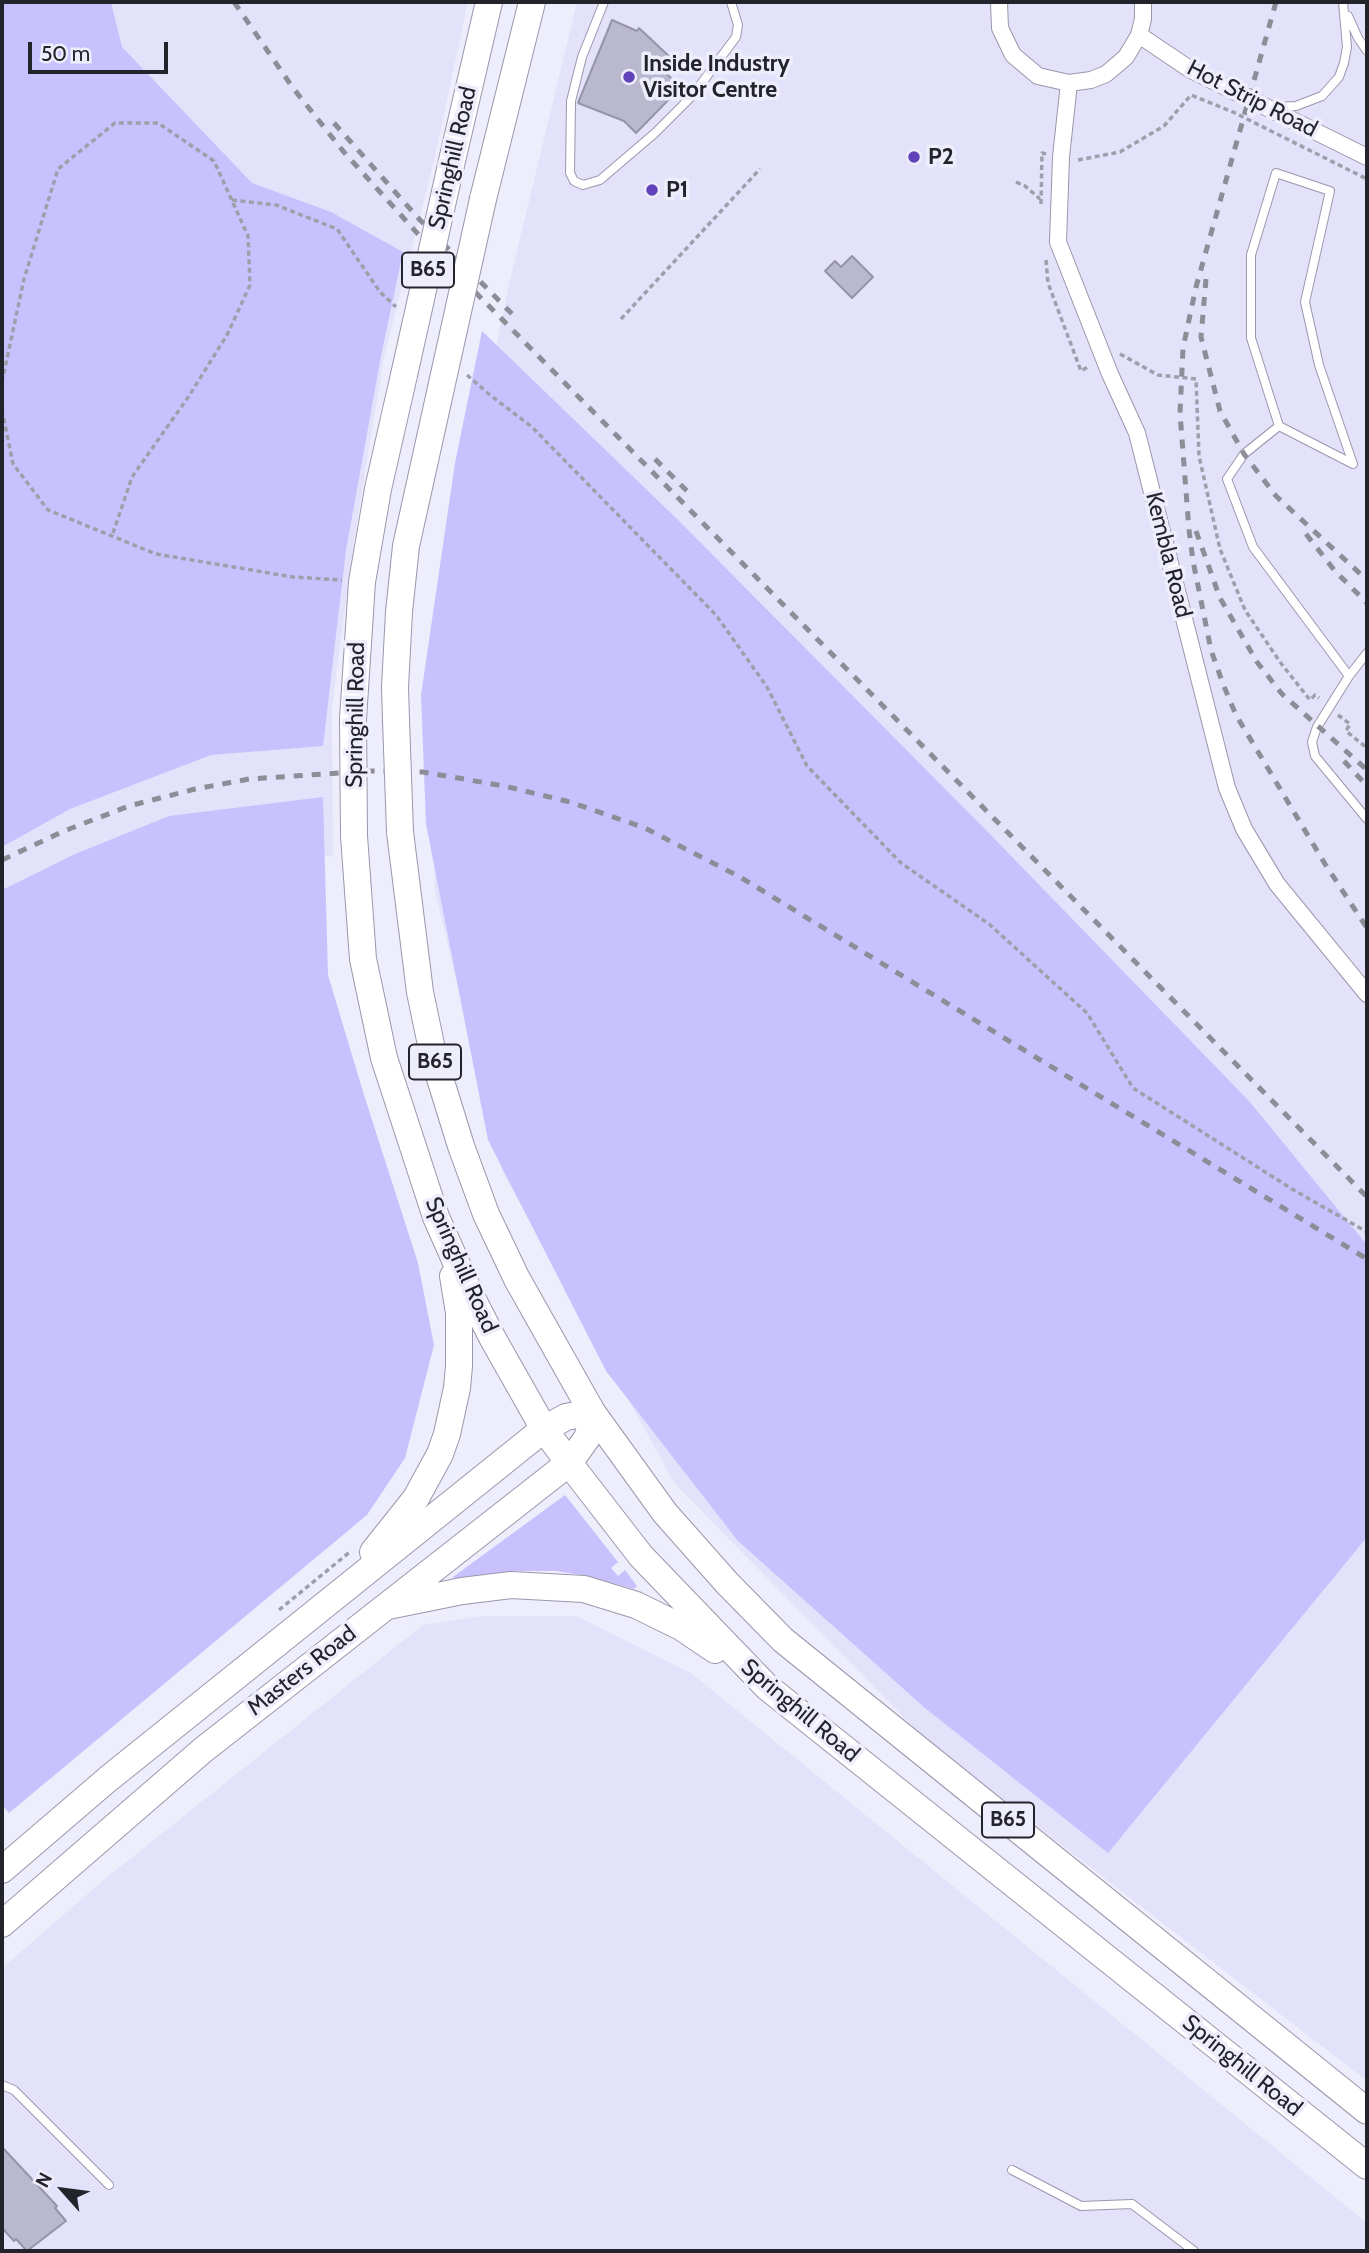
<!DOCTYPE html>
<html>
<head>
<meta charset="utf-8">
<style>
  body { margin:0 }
  #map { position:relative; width:1369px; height:2253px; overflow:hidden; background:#eeedfb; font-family:Cabin,sans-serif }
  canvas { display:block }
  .frame { position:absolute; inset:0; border:4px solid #23232b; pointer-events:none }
  .north { position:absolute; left:28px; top:2155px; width:70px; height:70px; -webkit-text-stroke:5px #eeedfb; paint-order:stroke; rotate:298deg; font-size:19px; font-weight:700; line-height:28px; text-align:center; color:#23232b }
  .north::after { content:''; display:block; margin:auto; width:24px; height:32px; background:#23232b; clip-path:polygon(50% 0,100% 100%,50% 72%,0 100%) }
  .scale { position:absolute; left:28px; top:42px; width:140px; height:32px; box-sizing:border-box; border:4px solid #23232b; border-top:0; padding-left:9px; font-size:21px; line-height:24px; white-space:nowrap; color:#23232b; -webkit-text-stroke:5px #eeedfb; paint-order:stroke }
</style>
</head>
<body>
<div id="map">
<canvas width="1369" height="2253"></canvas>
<div class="frame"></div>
<div class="north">N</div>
<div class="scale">50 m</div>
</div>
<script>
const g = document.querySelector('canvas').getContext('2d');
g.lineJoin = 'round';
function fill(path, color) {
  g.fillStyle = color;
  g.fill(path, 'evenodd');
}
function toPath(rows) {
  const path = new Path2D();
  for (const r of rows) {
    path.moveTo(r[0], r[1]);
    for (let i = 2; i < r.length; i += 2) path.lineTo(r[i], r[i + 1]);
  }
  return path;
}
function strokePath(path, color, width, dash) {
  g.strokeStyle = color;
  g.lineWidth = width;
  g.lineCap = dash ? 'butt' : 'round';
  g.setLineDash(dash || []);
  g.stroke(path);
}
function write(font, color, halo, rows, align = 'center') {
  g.font = font + ' Cabin,sans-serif';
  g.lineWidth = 7;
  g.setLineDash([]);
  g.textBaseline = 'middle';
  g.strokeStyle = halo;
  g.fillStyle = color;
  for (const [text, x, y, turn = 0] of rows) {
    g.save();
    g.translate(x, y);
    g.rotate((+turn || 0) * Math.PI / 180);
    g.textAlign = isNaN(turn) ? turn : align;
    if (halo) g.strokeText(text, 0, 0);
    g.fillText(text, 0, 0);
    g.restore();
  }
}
fill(toPath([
  [2,2,468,2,433,165,384,357,355,533,332,706,333,856,166,861,2,931],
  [577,2,1367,2,1367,2081,927,1741,675,1484,502,1171,435,891,429,667,510,280],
  [483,1616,577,1616,691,1673,1367,2223,1367,2251,2,2251,2,1968,105,1879,423,1625]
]), '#e4e2fa');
fill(toPath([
  [2,2,111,2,122,47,252,183,331,212,403,252,381,356,346,550,323,746,211,755,70,809,2,847],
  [482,331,675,517,983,827,1249,1101,1367,1245,1367,1537,1108,1853,925,1708,738,1541,606,1371,488,1140,426,824,421,695,455,463],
  [323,797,328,975,364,1095,418,1263,434,1345,405,1458,367,1515,9,1813,2,1805,2,890,75,854,169,816],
  [565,1495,618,1562,611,1568,618,1576,625,1570,637,1586,634,1589,588,1576,556,1571,514,1571,455,1579,453,1577]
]), '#c8c1fd');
const building = toPath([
  [612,20,637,31,639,28,672,59,662,70,681,87,636,133,624,121,578,103,612,20],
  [852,256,873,277,852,298,825,271,835,261,841,267,852,256],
  [2,2147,57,2206,55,2208,66,2221,27,2251,16,2239,14,2241,2,2228,2,2147]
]);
fill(building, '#bab8ce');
strokePath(building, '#9694a9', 2);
const lane = toPath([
  [604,2,582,57,571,101,570,173,574,181,583,185,600,180,655,133,692,96,736,37,738,25,731,2],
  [1348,16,1358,38,1367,51],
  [1275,107,1296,106,1322,96,1339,77,1344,63,1347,47,1343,2],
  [1279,426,1353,464,1319,365,1305,302,1330,191,1276,173,1251,255,1251,338,1279,426,1244,454,1227,479,1253,547,1349,676],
  [1367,653,1349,676,1317,727,1312,742,1315,756,1367,819],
  [2,2085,14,2090,109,2185],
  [1012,2170,1081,2206,1132,2204,1194,2251]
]);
const street = toPath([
  [999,2,1000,28,1013,55,1038,76,1069,83,1091,80,1106,74,1126,57,1139,35,1143,19,1143,2],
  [1139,35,1191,70,1367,157],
  [1069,83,1061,157,1058,242,1110,374,1137,433,1227,788,1244,829,1277,884,1367,994]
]);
const primary = toPath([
  [451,165,489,2],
  [483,199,532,2],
  [353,719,362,582,378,489,404,375],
  [396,720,395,687,399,612,406,546,441,388],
  [400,832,420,992,434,1059,461,1146,486,1214,517,1279,592,1412,665,1513,727,1583,783,1640,1367,2111],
  [354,836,363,959,384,1058,436,1217,471,1296,493,1339,544,1429,569,1463,641,1556,767,1687,1367,2166],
  [373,1552,416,1498,440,1454,447,1434,457,1388,459,1366,459,1313,453,1276],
  [388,1606,462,1591,511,1585,584,1589,636,1605,681,1627,715,1650],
  [2,1870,108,1779,544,1429,566,1417,592,1412],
  [2,1924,203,1750,569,1463,587,1438,594,1415]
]);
strokePath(lane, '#9997ac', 10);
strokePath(street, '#9997ac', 18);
strokePath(primary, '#9997ac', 28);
strokePath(toPath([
  [1078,160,1120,152,1164,126,1191,95,1233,112,1367,179],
  [1016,182,1025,186,1040,199],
  [232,200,276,205,337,229,380,292,396,307],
  [1041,204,1042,153,1046,154],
  [1046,260,1048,283,1081,371,1088,367],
  [621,319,760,169],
  [1120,354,1158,375,1196,379,1199,456,1220,549,1245,610,1280,662,1310,700,1315,695,1319,698],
  [467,375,490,395,532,427,716,615,767,687,807,766,901,863,989,924,1087,1013,1133,1088,1292,1189,1367,1232],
  [2,382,24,279,58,169,115,123,158,123,214,161,248,236,250,285,227,335,189,396,132,477,112,536],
  [2,410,13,464,48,510,156,554,293,577,342,580],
  [1338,715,1350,724,1346,731,1367,748],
  [279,1610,351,1551]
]), '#9f9fab', 3.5, [5, 3.5]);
strokePath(lane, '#fff', 8);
strokePath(street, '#fff', 16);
strokePath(primary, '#fff', 26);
strokePath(toPath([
  [234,2,293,88,343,151,418,234,1367,1197],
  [1276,2,1196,287,1183,348,1180,413,1189,530,1193,561,1211,650,1223,684,1236,715,1325,864,1367,928],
  [334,123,420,220,518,320],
  [1206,279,1201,337,1220,411,1244,454,1276,496,1367,580],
  [655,459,690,494],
  [1196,531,1220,598,1257,662,1282,694,1367,770],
  [1306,534,1335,571,1367,603],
  [1344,761,1367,786],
  [2,860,64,831,129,806,195,789,249,779,370,771,423,772,504,786,570,802,645,828,740,877,1367,1259]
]), '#8d8d98', 5, [9, 9]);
const primaryBridge = toPath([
  [404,375,451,165],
  [441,388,483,199],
  [353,719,354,836],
  [396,720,400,832]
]);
strokePath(primaryBridge, '#9997ac', 28, []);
strokePath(primaryBridge, '#fff', 26);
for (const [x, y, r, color] of [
  [629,77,7,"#6142bb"],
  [914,157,7,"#6142bb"],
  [652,190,7,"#6142bb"]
]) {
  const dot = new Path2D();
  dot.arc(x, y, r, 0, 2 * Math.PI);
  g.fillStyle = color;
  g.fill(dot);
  strokePath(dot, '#eeedfb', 2.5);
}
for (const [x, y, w] of [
  [428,270,52],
  [435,1062,52],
  [1008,1820,52]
]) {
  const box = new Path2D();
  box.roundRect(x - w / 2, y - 17.5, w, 35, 5);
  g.fillStyle = '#eeedfb';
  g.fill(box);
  strokePath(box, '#23232b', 2);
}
write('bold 21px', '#23232b', null, [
  ["B65",428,270],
  ["B65",435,1062],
  ["B65",1008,1820]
]);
write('bold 23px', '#23232b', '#eeedfb', [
  ["Inside Industry",643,64],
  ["Visitor Centre",643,90],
  ["P2",928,157],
  ["P1",666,190]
], 'left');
write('23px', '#23232b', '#eeedfb', [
  ["Hot Strip Road",1252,99,27],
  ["Springhill Road",453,158,-77],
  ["Kembla Road",1168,555,76],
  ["Springhill Road",356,715,-89],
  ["Springhill Road",461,1265,66],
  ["Masters Road",302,1671,-38],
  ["Springhill Road",800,1711,40],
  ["Springhill Road",1242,2066,39]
]);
</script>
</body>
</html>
